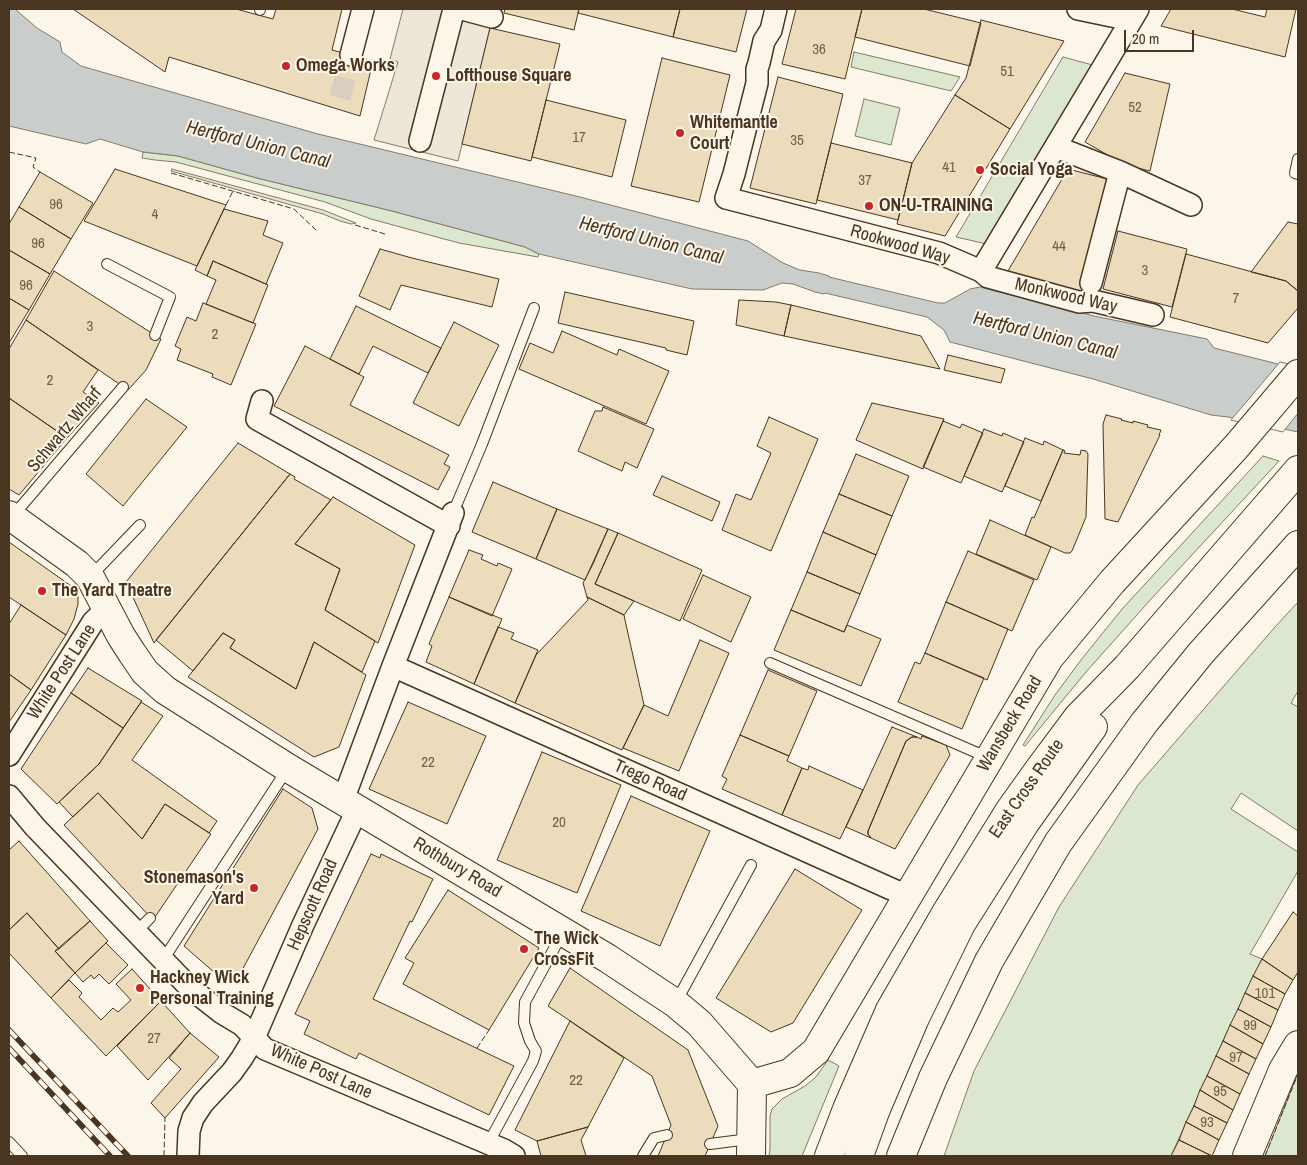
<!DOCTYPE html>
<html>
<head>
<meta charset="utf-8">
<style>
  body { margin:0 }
  #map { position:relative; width:1307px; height:1165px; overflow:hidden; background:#fbf6e9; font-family:"Archivo Narrow",sans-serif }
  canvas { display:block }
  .frame { position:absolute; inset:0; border:10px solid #4a3520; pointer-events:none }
  .scale { position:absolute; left:1124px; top:30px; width:70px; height:22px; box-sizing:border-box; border:2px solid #4a3520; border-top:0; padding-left:6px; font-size:15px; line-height:18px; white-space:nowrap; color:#4a3520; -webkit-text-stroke:4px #fbf6e9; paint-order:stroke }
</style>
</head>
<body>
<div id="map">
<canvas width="1307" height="1165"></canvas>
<div class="frame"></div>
<div class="scale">20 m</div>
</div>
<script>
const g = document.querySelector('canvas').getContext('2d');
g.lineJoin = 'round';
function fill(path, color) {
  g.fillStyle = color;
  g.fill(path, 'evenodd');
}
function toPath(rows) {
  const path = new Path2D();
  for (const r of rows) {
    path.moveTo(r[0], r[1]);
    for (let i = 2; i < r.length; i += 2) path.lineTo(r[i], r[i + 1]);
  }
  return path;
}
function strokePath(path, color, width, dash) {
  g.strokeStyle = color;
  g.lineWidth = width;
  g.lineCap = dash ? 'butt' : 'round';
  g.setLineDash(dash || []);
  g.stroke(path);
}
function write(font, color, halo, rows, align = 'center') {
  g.font = font + ' "Archivo Narrow",sans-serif';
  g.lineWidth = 4;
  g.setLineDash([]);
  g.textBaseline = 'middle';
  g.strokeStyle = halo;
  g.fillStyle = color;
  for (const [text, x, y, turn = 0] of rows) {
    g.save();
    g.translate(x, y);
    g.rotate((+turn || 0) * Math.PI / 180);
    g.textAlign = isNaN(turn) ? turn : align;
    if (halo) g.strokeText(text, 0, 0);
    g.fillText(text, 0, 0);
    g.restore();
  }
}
const green = toPath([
  [854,52,960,77,951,91,851,67,854,52],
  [1063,57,1100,67,991,245,956,237,1063,57],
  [864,99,900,108,891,145,855,136,864,99],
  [143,152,178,156,257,178,392,211,525,247,539,254,538,257,459,243,371,219,325,202,176,162,155,160,142,158,143,152],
  [172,169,323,210,356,223,351,224,340,221,323,214,171,171,172,169],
  [1263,456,1279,461,1152,598,1086,672,1025,746,1023,745,1055,695,1081,660,1101,635,1123,608,1263,456],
  [1298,602,1298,691,1291,703,1298,707,1298,831,1241,793,1231,809,1298,852,1298,871,1250,954,1262,959,1223,1041,1171,1156,944,1156,974,1071,1059,907,1138,785,1275,627,1298,602],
  [828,1060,839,1066,802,1156,769,1156,770,1149,770,1116,772,1109,782,1099,805,1086,816,1077,828,1060],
  [1298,1074,1298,1156,1265,1156,1296,1078,1298,1074]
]);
fill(green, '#dce7d0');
strokePath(green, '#887966', 1);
const parking = toPath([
  [403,9,486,9,494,11,458,161,374,140,398,62,390,59,403,9]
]);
fill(parking, '#ede7d9');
strokePath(parking, '#887966', 1);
const water = toPath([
  [9,9,15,9,37,28,60,42,62,52,81,66,318,134,580,197,748,241,783,263,800,270,819,273,829,276,829,277,938,303,945,303,970,289,980,287,1094,316,1207,339,1214,348,1298,369,1298,432,1228,417,1211,415,1093,379,950,342,944,330,927,317,825,293,824,294,815,292,793,284,782,283,763,290,692,289,539,254,525,247,392,211,257,178,178,156,143,152,100,139,86,144,9,126,9,9]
]);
fill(water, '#c9cecd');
strokePath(water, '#887966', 1);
const pier = toPath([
  [1280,362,1298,366,1298,413,1283,432,1231,420,1280,362]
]);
fill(pier, '#fbf6e9');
strokePath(pier, '#887966', 1);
const building = toPath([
  [73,9,236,9,273,19,276,9,342,9,332,50,373,61,360,116,169,57,165,72,73,9],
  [505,9,579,9,574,30,504,13,505,9],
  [579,9,680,9,673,37,578,13,579,9],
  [680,9,747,9,736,52,673,37,680,9],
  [796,9,862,9,845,79,782,64,796,9],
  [862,9,924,9,981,23,970,66,855,37,862,9],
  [1171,9,1232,9,1265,17,1267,9,1296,9,1285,57,1161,26,1171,9],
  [981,20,1064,41,1010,129,955,95,966,78,981,20],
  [490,28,560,44,531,161,462,144,490,28],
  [662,58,730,75,699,202,631,186,662,58],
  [1125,73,1170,84,1150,171,1125,165,1085,142,1125,73],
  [778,77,843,94,816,204,750,188,778,77],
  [955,95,1010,129,945,236,897,224,912,163,955,95],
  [546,100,626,120,612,177,532,157,546,100],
  [831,143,912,163,898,220,817,200,831,143],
  [115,169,226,205,197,266,84,221,115,169],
  [1068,169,1111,180,1084,295,1005,276,1068,169],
  [40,172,93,203,71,239,19,207,40,172],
  [19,207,71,239,50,274,9,250,9,224,19,207],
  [224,209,268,221,263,235,283,243,266,284,213,261,207,276,195,270,224,209],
  [1288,222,1298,224,1298,291,1286,281,1251,272,1288,222],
  [1118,231,1187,249,1172,307,1103,289,1118,231],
  [380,249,412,258,499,279,492,307,401,285,390,310,359,296,380,249],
  [9,250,50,274,29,310,9,298,9,250],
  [1186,254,1286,281,1298,291,1298,308,1268,343,1170,317,1186,254],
  [213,261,268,285,253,323,206,304,216,280,207,276,213,261],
  [54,271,161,339,146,370,128,390,26,320,54,271],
  [565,292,694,321,687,355,666,350,666,348,558,323,565,292],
  [9,298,29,310,9,343,9,298],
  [739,300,776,302,791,305,784,336,736,325,739,300],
  [203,303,256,324,231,385,212,377,213,374,177,360,181,349,175,346,187,317,196,321,203,303],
  [791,305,921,336,940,369,784,336,791,305],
  [356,306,441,348,428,373,373,346,359,374,330,359,356,306],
  [26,320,98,370,83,392,99,403,67,438,9,398,9,349,26,320],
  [454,322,499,345,459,426,413,403,454,322],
  [562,331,617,355,619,349,669,371,646,424,519,369,530,343,553,353,562,331],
  [305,346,364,377,350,405,449,455,444,464,450,467,438,490,274,406,305,346],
  [948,355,1005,369,1001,383,944,370,948,355],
  [9,398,67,438,19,495,9,489,9,398],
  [146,399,187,427,123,506,86,474,146,399],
  [872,403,944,419,923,469,856,440,872,403],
  [603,407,654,429,637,468,625,462,622,471,578,451,595,411,602,411,603,407],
  [1106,415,1122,419,1121,420,1133,423,1133,421,1148,425,1147,427,1161,430,1159,435,1160,435,1118,522,1105,519,1103,424,1106,415],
  [769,417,818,439,771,551,722,530,736,494,751,500,771,453,757,446,769,417],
  [943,421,960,428,962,424,983,433,961,483,923,467,943,421],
  [984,429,1002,436,1003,433,1024,442,1002,492,964,476,984,429],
  [1025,438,1043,445,1044,441,1063,450,1041,501,1005,486,1025,438],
  [238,443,290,474,154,643,126,582,238,443],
  [1063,450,1065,451,1064,453,1080,455,1081,450,1086,451,1088,454,1086,517,1072,551,1070,553,1065,553,1025,535,1032,517,1034,518,1063,450],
  [856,454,909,476,892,516,839,494,856,454],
  [290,474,295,477,294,479,331,500,295,544,340,569,325,610,375,641,362,672,314,642,296,689,230,648,235,640,223,633,193,671,156,640,290,474],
  [662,476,720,502,712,521,653,495,662,476],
  [493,482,557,509,536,559,472,532,493,482],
  [839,494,892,516,876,555,823,532,839,494],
  [333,497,415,545,378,643,325,610,340,569,295,544,333,497],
  [557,509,608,529,585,580,536,559,557,509],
  [990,520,1051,547,1037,580,976,554,990,520],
  [608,529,618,533,595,584,634,601,624,615,587,597,583,583,593,564,608,529],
  [823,532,876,555,860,594,807,572,823,532],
  [618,533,702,570,680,621,595,584,618,533],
  [9,542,74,588,78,594,78,604,74,619,66,635,9,597,9,542],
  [469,550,483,555,481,559,497,566,498,563,512,569,492,616,449,597,469,550],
  [968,551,1034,580,1012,631,946,602,968,551],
  [807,572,860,594,844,632,791,610,807,572],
  [703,575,751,597,731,642,683,619,703,575],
  [449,597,502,619,474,684,426,662,432,646,429,644,449,597],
  [587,597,624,615,625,620,644,705,622,750,515,703,536,655,588,600,587,597],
  [946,602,1008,629,987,680,925,653,946,602],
  [21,605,66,635,31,690,9,674,9,624,21,605],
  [791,610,844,632,847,625,881,639,861,686,774,650,791,610],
  [498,627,514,633,511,639,538,650,515,703,474,684,498,627],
  [223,633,235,640,230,648,296,689,314,642,366,675,339,747,314,757,188,677,223,633],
  [700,640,729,653,679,771,623,748,644,705,668,716,700,640],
  [925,653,984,678,962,729,898,702,915,662,920,664,925,653],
  [88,668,142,701,123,728,71,693,88,668],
  [768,670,817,691,789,756,740,735,768,670],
  [9,674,31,690,9,722,9,674],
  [71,693,123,728,99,764,57,804,21,769,71,693],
  [141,702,163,716,132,760,217,821,209,833,165,804,142,839,98,793,73,817,59,802,99,764,141,702],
  [408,702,486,736,447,824,369,789,408,702],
  [892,727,917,737,912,737,906,741,868,831,868,834,871,838,846,827,892,727],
  [740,735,789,756,787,761,802,768,782,815,722,789,727,779,722,776,740,735],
  [922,736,946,745,950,755,895,849,871,838,868,834,868,831,906,741,912,737,917,737,921,739,922,736],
  [542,752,621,785,577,893,497,860,542,752],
  [809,766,863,790,840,839,782,815,802,768,808,770,809,766],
  [283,789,312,808,318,829,240,974,223,980,184,946,283,789],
  [98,793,142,839,165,804,211,834,153,920,64,825,98,793],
  [631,796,710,831,660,946,581,911,631,796],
  [19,841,90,921,59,949,27,913,9,930,9,850,19,841],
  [371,854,380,858,381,854,433,879,412,922,410,921,373,999,514,1066,489,1115,359,1053,356,1059,304,1034,310,1021,295,1014,371,854],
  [795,869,862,910,793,1023,771,1032,716,998,795,869],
  [448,890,539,948,489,1030,403,984,414,963,405,958,448,890],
  [1293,912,1298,916,1298,972,1293,980,1262,959,1293,912],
  [27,913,59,949,55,951,75,973,51,998,9,953,9,930,27,913],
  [90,921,108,941,75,973,55,951,90,921],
  [106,943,128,965,109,984,99,974,94,979,91,975,83,982,75,973,106,943],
  [1262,959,1293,980,1285,994,1253,976,1262,959],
  [570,968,688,1050,718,1126,705,1156,658,1156,671,1125,652,1076,548,1006,570,968],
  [132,969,161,1001,106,1056,51,998,69,980,82,993,79,997,101,1020,113,1008,118,1012,131,1000,116,984,132,969],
  [1253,976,1285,994,1278,1010,1245,993,1253,976],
  [1245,993,1278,1010,1271,1027,1238,1009,1245,993],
  [161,1001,190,1033,148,1080,117,1046,161,1001],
  [1238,1009,1271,1027,1263,1044,1230,1025,1238,1009],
  [570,1021,624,1058,588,1127,537,1141,515,1130,570,1021],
  [1230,1025,1263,1044,1256,1059,1223,1041,1230,1025],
  [190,1033,219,1057,165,1118,151,1103,181,1069,169,1058,190,1033],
  [1223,1041,1256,1059,1249,1074,1216,1056,1223,1041],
  [1216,1056,1249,1074,1240,1094,1207,1076,1216,1056],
  [1207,1076,1240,1094,1233,1110,1200,1090,1207,1076],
  [1200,1090,1233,1110,1227,1123,1194,1106,1200,1090],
  [1194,1106,1227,1123,1219,1140,1186,1122,1194,1106],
  [1186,1122,1219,1140,1212,1156,1179,1140,1186,1122],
  [588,1127,581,1140,586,1156,541,1156,537,1141,588,1127],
  [1179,1140,1212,1156,1171,1156,1179,1140]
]);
fill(building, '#ecdcbc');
strokePath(building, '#4a3520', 1);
strokePath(toPath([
  [340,98,351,55]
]), '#d8cfc1', 21, [21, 11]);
const lane = toPath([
  [260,10,260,9],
  [1298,159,1295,173,1298,174],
  [107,264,170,297,155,335],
  [453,513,482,444,534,308],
  [12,517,123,387],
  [91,576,140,525],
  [770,663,989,758],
  [136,932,150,918],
  [163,960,288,768],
  [676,1002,751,865],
  [9,1142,22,1156],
  [488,1144,533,1061,536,1051,530,1041,524,1023,525,1002,563,932],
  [710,1144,749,1139],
  [643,1156,654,1138,667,1135]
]);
const street = toPath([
  [462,9,492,17],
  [776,9,771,30,764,41,759,63,757,69,757,83,734,174,726,198,939,253,981,271,988,277,1079,302,1093,301,1153,315],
  [1078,9,1131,20],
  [351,55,363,9],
  [420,141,454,9],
  [1056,147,1120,172,1191,205],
  [981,271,1138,9],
  [1091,283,1120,172],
  [262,401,257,419,449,526],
  [393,666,907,896],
  [9,755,93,622,100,615,108,610],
  [9,796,35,827,190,988,222,1013,242,1025,265,1049,504,1150,514,1156],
  [343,800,393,666,453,513],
  [188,1156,189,1131,193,1118,203,1103,232,1072,242,1058,254,1038,303,925,358,808]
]);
const secondary = toPath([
  [9,515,77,564,90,577,121,636,132,653,145,672,165,690,288,768,607,958,675,1003,699,1023,752,1084,751,1156],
  [752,1084,790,1073,816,1051,1049,658,1112,582,1236,447,1298,374],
  [1247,1156,1283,1070,1298,1045]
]);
const highway = toPath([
  [829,1156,847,1109,890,1010,946,913,1010,810,1040,768,1078,717,1127,667,1298,470],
  [859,1156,876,1109,915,1018,961,924,1025,823,1093,727],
  [901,1156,933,1078,989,961,1058,843,1144,723,1201,653,1298,545]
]);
strokePath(lane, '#4a3520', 12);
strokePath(street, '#4a3520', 24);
strokePath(secondary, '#4a3520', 30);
strokePath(highway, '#4a3520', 30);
strokePath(lane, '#fbf6e9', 10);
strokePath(street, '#fbf6e9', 21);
strokePath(secondary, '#fbf6e9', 28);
strokePath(highway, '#fbf6e9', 28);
const rail = toPath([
  [9,1030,128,1156],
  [9,1048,110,1156]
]);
strokePath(rail, '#4a3520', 5.5);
strokePath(rail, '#fbf6e9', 4, [11]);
strokePath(toPath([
  [9,152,36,158,33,167,40,172],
  [171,173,294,209,317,231],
  [226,205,233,191,235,192],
  [355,225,385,234],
  [477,1048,489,1030],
  [164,1156,165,1118],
  [1265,1156,1298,1074]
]), '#4a3520', 1, [6, 2.5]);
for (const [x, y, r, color] of [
  [286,66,5,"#c62828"],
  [436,76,5,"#c62828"],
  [680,133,5,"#c62828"],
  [980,170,5,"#c62828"],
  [869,206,5,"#c62828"],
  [42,591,5,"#c62828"],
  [254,888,5,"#c62828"],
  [524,949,5,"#c62828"],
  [140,988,5,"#c62828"]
]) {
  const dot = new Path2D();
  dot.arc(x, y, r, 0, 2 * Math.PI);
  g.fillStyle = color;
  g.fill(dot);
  strokePath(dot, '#fbf6e9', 2);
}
write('15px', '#725f47', null, [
  ["36",819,50],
  ["51",1007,72],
  ["52",1135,108],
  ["17",579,138],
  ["35",797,141],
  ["41",949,168],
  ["37",865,181],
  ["96",56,205],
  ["4",155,215],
  ["96",38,244],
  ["44",1059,247],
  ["3",1145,271],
  ["96",26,286],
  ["7",1236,299],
  ["3",90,327],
  ["2",215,335],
  ["2",50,381],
  ["22",428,763],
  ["20",559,823],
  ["101",1265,994],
  ["99",1250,1026],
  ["27",154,1039],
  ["97",1236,1058],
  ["22",576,1081],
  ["95",1220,1092],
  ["93",1207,1123]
]);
write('bold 18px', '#4a3520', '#fbf6e9', [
  ["Omega Works",296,66],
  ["Lofthouse Square",446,76],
  ["Whitemantle",690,123],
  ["Court",690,144],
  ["Social Yoga",990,170],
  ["ON-U-TRAINING",879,206],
  ["The Yard Theatre",52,591],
  ["Stonemason's",244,878,"right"],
  ["Yard",244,899,"right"],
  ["The Wick",534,939],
  ["CrossFit",534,960],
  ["Hackney Wick",150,978],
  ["Personal Training",150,999]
], 'left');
write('18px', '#4a3520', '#fbf6e9', [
  ["Rookwood Way",900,245,16],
  ["Monkwood Way",1066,296,13],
  ["Schwartz Wharf",65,430,-50],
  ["White Post Lane",62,672,-57],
  ["Wansbeck Road",1010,724,-59],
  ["Trego Road",650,781,24],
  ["East Cross Route",1027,789,-55],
  ["Rothbury Road",457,868,31],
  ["Hepscott Road",313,905,-66],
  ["White Post Lane",321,1072,24]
]);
write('italic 19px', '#4a3520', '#fbf6e9', [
  ["Hertford Union Canal",258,145,14],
  ["Hertford Union Canal",651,241,14],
  ["Hertford Union Canal",1045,336,14]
]);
</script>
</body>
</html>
